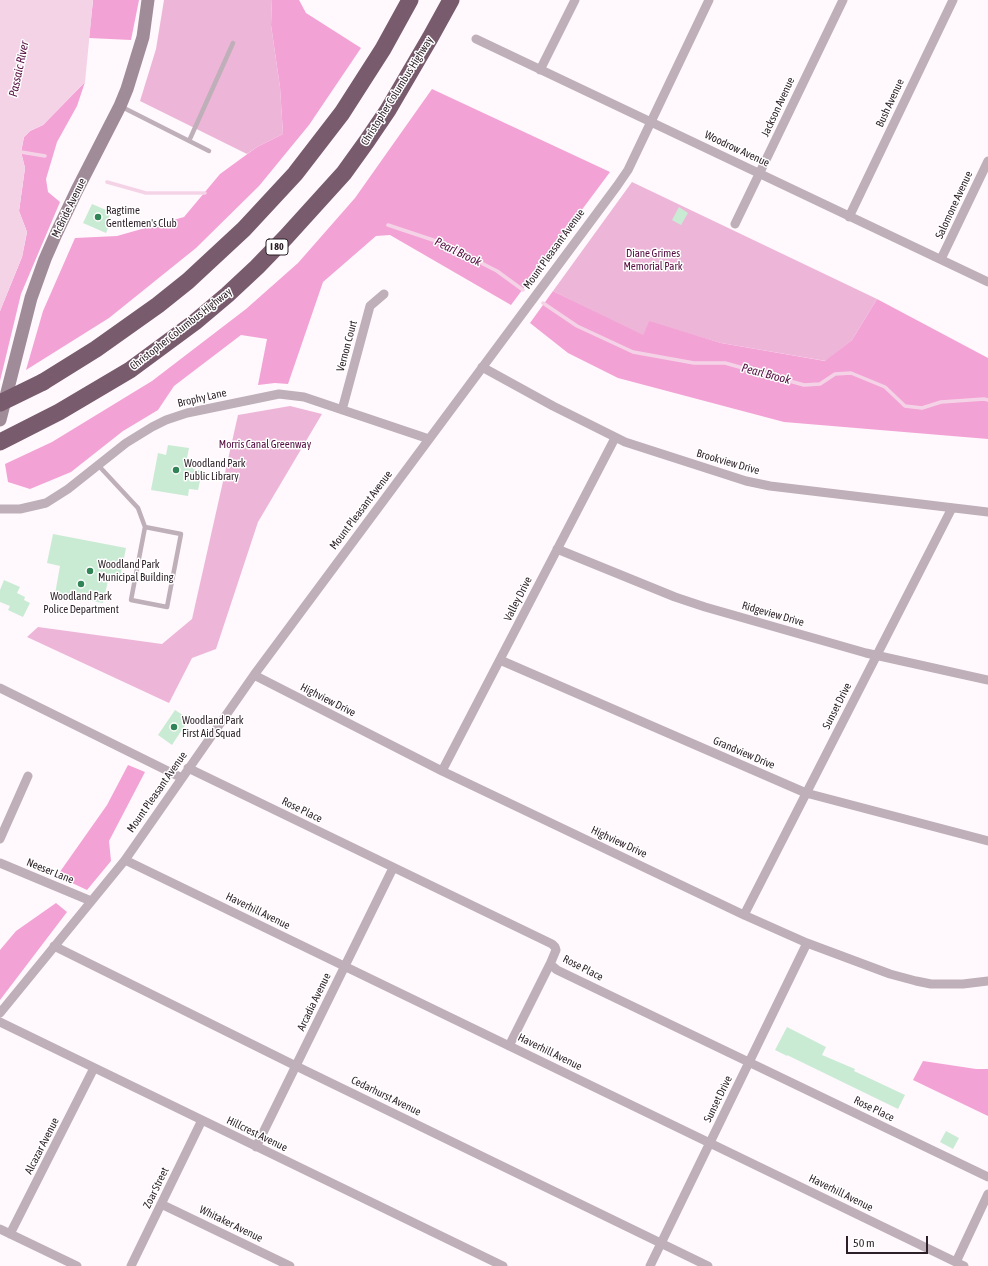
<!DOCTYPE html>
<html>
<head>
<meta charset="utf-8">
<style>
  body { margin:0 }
  #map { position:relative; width:988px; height:1266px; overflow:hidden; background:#fff8fc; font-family:"Asap Condensed",sans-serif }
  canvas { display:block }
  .scale { position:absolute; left:846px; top:1236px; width:82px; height:18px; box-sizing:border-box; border:2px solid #2c1f27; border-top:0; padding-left:5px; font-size:12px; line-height:14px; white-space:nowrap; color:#2c1f27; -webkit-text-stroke:3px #fff; paint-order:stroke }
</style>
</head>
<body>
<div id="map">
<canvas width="988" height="1266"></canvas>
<div class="scale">50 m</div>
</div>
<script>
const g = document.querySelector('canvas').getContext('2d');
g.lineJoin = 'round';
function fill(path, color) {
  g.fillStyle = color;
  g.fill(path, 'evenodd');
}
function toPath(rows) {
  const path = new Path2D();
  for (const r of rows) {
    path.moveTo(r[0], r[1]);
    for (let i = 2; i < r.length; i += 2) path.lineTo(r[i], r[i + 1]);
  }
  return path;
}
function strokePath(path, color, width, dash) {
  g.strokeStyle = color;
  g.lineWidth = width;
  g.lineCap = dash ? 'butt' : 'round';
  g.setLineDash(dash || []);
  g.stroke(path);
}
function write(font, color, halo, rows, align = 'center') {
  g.font = font + ' "Asap Condensed",sans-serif';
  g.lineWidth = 3;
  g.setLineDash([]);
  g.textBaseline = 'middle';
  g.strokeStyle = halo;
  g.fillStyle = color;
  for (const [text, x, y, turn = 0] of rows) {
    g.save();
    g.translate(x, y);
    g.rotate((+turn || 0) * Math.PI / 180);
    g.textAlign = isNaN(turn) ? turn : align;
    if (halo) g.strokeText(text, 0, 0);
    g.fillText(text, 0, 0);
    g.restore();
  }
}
fill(toPath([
  [164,0,272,0,271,25,280,87,283,134,257,147,247,154,140,101,156,49],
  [632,182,877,299,852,340,826,361,721,343,649,322,643,336,553,291],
  [290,406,322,414,258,522,216,649,192,658,169,703,27,637,38,627,162,644,192,619,238,415]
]), '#edb6d8');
fill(toPath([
  [93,0,139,0,131,40,89,38],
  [272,0,299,0,306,13,361,48,309,125,259,186,196,248,109,318,26,370,43,311,75,238,117,236,184,217,220,174,257,147,283,134,280,87,271,25],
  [85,82,77,106,57,142,46,179,48,192,60,202,21,294,0,381,0,311,22,257,27,232,19,211,25,168,21,152,24,137,30,131,43,125],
  [432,89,610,172,511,305,390,235,376,236,323,282,288,384,275,383,258,385,267,339,241,335,174,386,158,410,123,431,71,472,30,489,8,482,5,464,52,442,152,381,246,309,298,263,355,198],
  [553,291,643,335,649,321,721,343,825,361,852,340,877,299,988,358,988,439,784,422,618,378,568,353,530,323],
  [128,765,145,772,109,841,111,861,87,890,57,876,107,805],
  [56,903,67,912,0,1000,0,950,16,931],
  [923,1061,976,1069,988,1069,988,1116,913,1080]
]), '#f3a2d6');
fill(toPath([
  [0,0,93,0,85,82,43,125,30,131,24,137,21,152,25,168,19,211,27,232,22,257,0,311]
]), '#f5d3e7');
strokePath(toPath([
  [21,152,45,156],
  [107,182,146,193,205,193],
  [388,225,442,243,497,271,523,290],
  [543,303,577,326,633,352,694,363,725,363,804,385,820,384,835,374,851,373,885,387,905,406,922,408,941,402,984,399,988,400]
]), '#f5d3e7', 3.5);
fill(toPath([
  [92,204,111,212,107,222,110,223,106,233,83,223],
  [679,207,688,213,681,225,672,220],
  [168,445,189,448,187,458,194,460,193,469,202,471,198,490,189,489,188,496,151,490,158,453,166,455],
  [53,534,126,548,120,578,109,576,103,603,55,594,60,566,47,563],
  [4,580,20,587,17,593,25,597,24,600,30,603,23,617,8,610,10,606,0,602,0,590],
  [175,710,189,719,172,745,158,735],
  [787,1027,826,1047,822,1055,855,1069,854,1071,905,1095,898,1109,787,1055,787,1056,775,1050],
  [946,1131,959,1138,953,1149,940,1142]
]), '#c9ebd4');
strokePath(toPath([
  [122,107,209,151],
  [189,141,233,43],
  [98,465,138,508,145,527,131,600,167,607,181,534,145,527]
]), '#beafb8', 4.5);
strokePath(toPath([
  [476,39,988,282],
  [540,70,575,0],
  [849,217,953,0],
  [735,224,843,0],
  [941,259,988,161],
  [482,367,553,406,625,442,746,481,770,486,988,512],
  [342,410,370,306,384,294],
  [0,509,20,509,46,503,68,489,126,443,152,427,166,420,187,413,279,394,304,397,429,439],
  [557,549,675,597,705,607,866,653,988,680],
  [500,660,806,793,988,841],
  [254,675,442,771,744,915,807,943,890,974,916,981,931,984,963,984,988,981],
  [0,688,182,778],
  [188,768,552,944,555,947,556,950,551,962,551,965,557,970,988,1177],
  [442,771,615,438],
  [0,839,28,776],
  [125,860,964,1266],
  [0,863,91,901],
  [744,915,952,508],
  [54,946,296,1066,708,1266],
  [0,1013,125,860,254,675,617,186,628,170,709,0],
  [0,1022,503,1266],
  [509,1046,551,962],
  [256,1147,393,868],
  [161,1204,290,1266],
  [0,1229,77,1266],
  [10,1234,94,1068],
  [956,1262,988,1194],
  [131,1266,202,1120],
  [650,1266,807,943]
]), '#beafb8', 9);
strokePath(toPath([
  [0,420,31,298,45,259,56,234,77,190,120,106,127,89,143,37,148,0]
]), '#a08b98', 13);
strokePath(toPath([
  [43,382,96,349,158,305,188,281,244,229,295,174,342,113,383,49,410,0],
  [0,442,59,412,130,370,195,322,227,295,257,267,286,237,344,173,367,141,388,110,430,38,451,0]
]), '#785b6d', 17);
strokePath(toPath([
  [0,403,43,382]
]), '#785b6d', 17);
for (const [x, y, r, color] of [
  [98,217,4,"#318456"],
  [176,470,4,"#318456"],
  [90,571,4,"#318456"],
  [81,584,4,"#318456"],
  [174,727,4,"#318456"]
]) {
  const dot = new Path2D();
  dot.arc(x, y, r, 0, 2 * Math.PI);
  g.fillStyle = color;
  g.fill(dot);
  strokePath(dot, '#fff', 1.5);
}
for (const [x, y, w] of [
  [277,247,22]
]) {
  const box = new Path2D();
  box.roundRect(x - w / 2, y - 8, w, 16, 3);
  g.fillStyle = '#fff';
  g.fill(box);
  strokePath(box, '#2c1f27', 1);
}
write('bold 10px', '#2c1f27', null, [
  ["I 80",277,247]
]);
write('11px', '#2c1f27', '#fff', [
  ["Christopher Columbus Highway",397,91,-58],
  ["Bush Avenue",890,103,-65],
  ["Jackson Avenue",778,107,-65],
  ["Woodrow Avenue",737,149,25],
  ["Salomone Avenue",954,205,-65],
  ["McBride Avenue",69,208,-64],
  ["Mount Pleasant Avenue",554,249,-54],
  ["Christopher Columbus Highway",181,329,-38],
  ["Vernon Court",347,346,-75],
  ["Brophy Lane",202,398,-13],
  ["Brookview Drive",728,462,16],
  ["Mount Pleasant Avenue",361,510,-53],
  ["Valley Drive",518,599,-63],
  ["Ridgeview Drive",773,614,16],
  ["Highview Drive",328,700,27],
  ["Sunset Drive",837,706,-63],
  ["Grandview Drive",744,753,23],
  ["Mount Pleasant Avenue",157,792,-55],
  ["Rose Place",302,810,26],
  ["Highview Drive",619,842,25],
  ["Neeser Lane",50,871,22],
  ["Haverhill Avenue",258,911,26],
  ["Rose Place",583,968,27],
  ["Arcadia Avenue",314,1002,-64],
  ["Haverhill Avenue",550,1052,26],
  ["Cedarhurst Avenue",386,1096,26],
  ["Sunset Drive",718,1099,-64],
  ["Rose Place",874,1109,26],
  ["Hillcrest Avenue",257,1134,26],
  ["Alcazar Avenue",42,1146,-63],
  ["Zoar Street",156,1188,-64],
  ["Haverhill Avenue",841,1193,26],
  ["Whitaker Avenue",231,1224,26]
]);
write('11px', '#2c1f27', '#fff', [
  ["Ragtime",106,211],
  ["Gentlemen's Club",106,224],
  ["Woodland Park",184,464],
  ["Public Library",184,477],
  ["Woodland Park",98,565],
  ["Municipal Building",98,578],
  ["Woodland Park",81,597,"center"],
  ["Police Department",81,610,"center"],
  ["Woodland Park",182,721],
  ["First Aid Squad",182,734]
], 'left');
write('11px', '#530d40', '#fff', [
  ["Diane Grimes",653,254],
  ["Memorial Park",653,267],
  ["Morris Canal Greenway",265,445]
]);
write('italic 12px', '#550f42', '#fff', [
  ["Passaic River",19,69,-78],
  ["Pearl Brook",458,252,26],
  ["Pearl Brook",766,374,15]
]);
</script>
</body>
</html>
